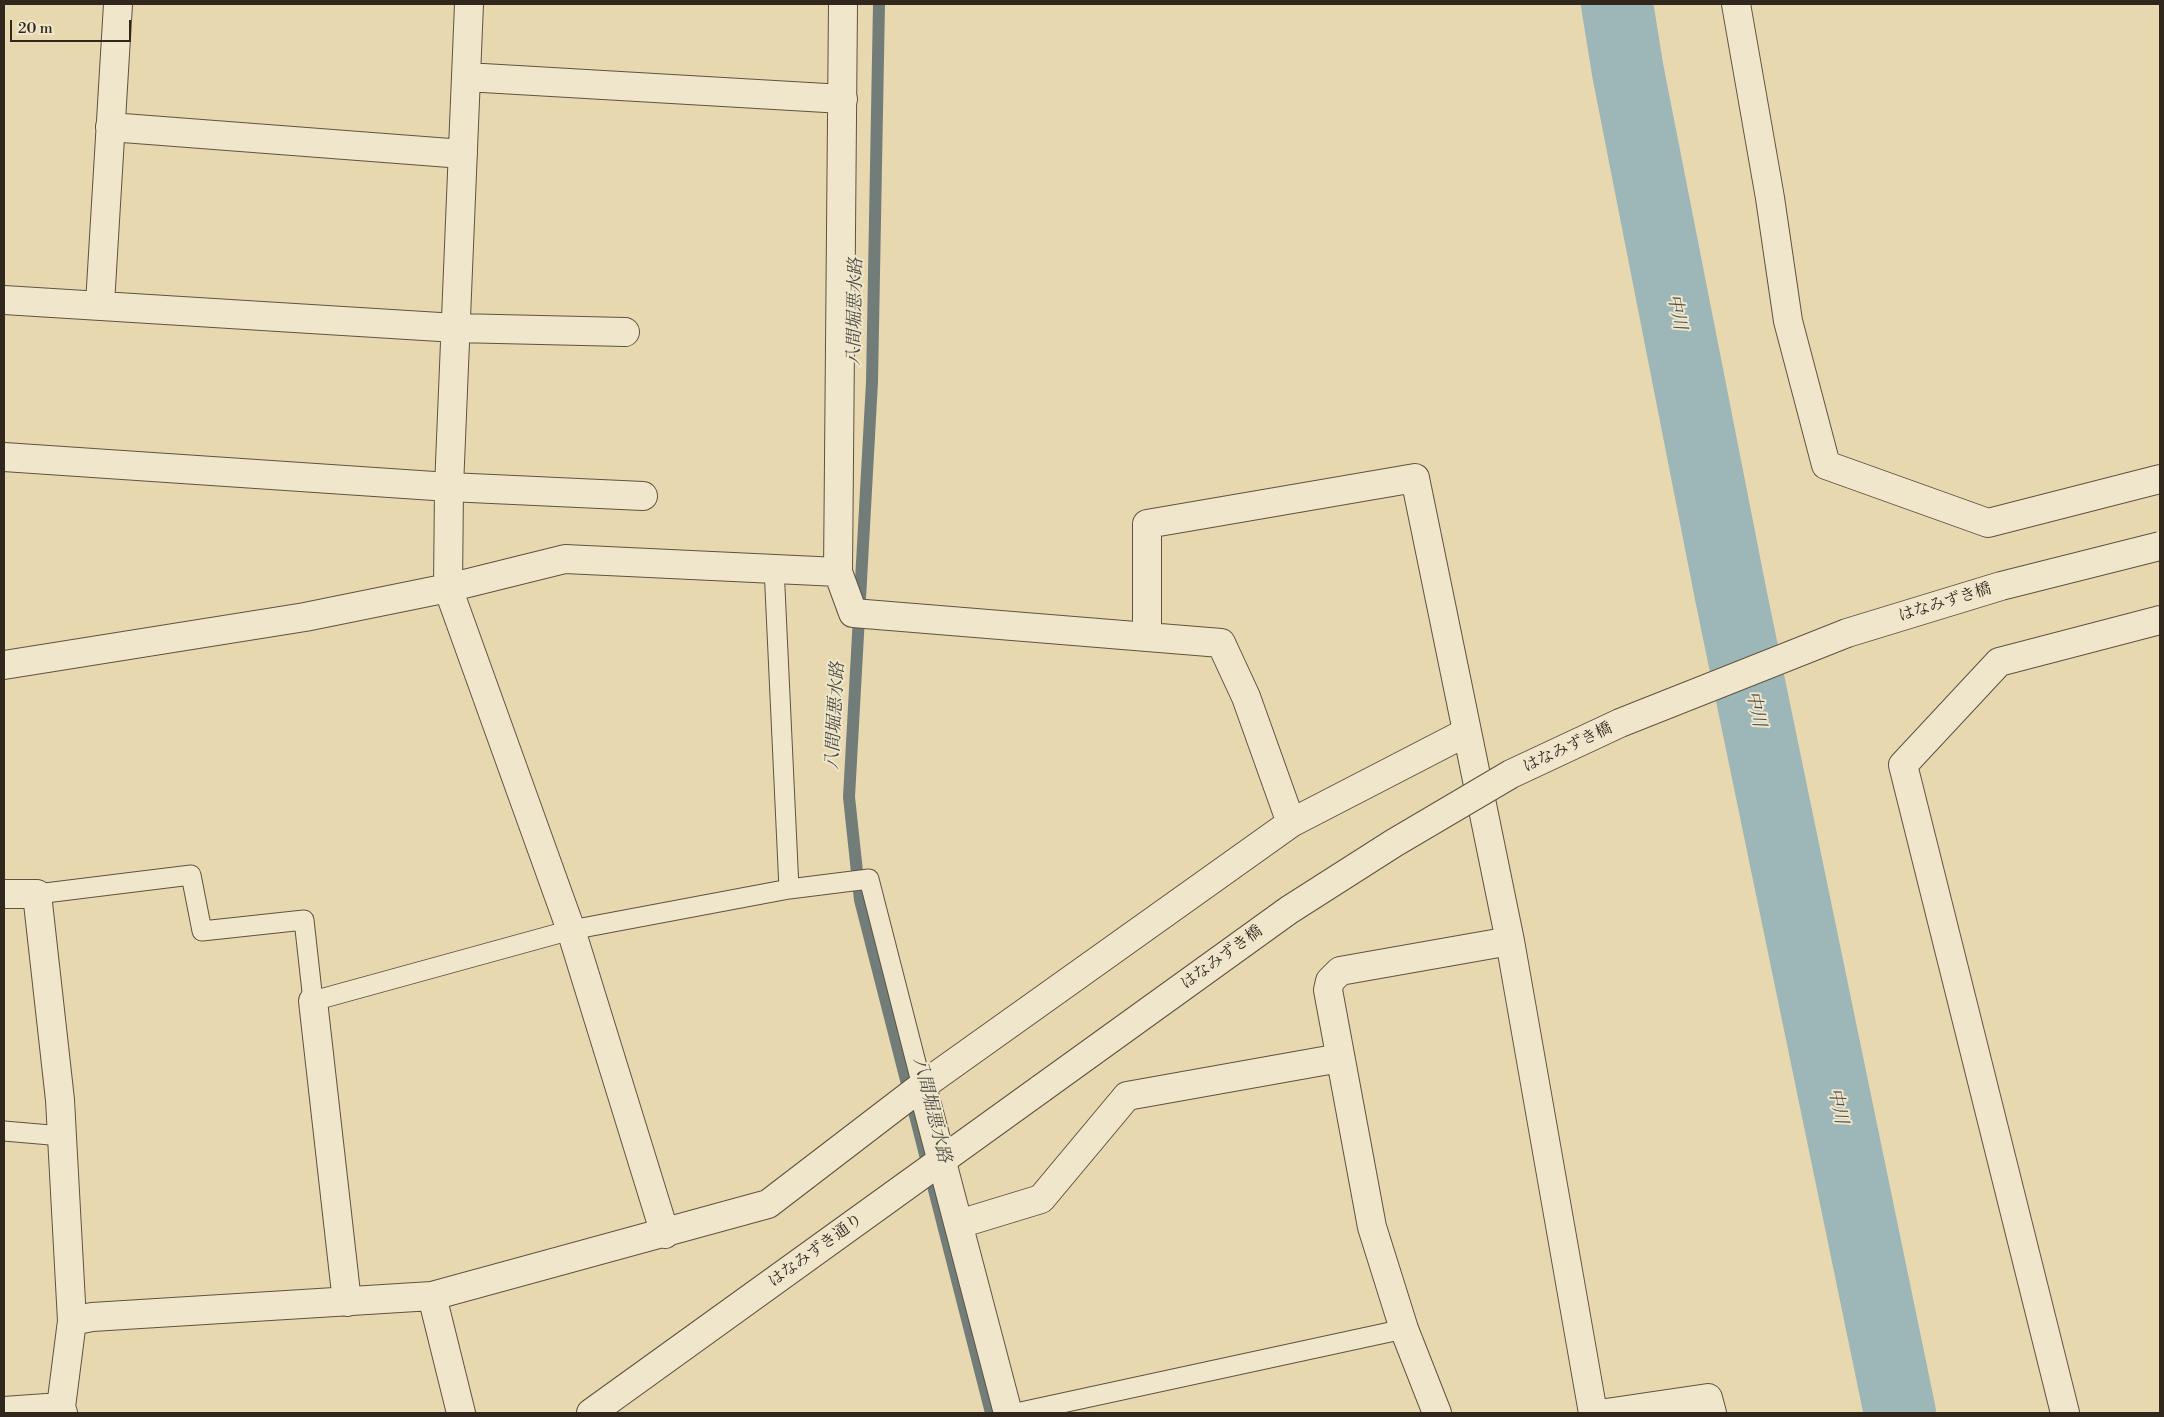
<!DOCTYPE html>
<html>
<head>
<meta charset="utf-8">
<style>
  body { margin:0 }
  #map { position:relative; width:2164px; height:1417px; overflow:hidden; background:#e7d8b0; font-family:"Libre Bodoni",serif }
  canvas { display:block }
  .frame { position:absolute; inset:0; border:5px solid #32271c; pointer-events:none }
  .scale { position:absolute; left:10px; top:20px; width:121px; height:22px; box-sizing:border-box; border:2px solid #32271c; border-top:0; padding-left:6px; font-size:15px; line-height:18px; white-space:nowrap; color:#32271c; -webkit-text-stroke:4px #efe6cc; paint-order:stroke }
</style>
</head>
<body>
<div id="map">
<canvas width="2164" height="1417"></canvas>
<div class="frame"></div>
<div class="scale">20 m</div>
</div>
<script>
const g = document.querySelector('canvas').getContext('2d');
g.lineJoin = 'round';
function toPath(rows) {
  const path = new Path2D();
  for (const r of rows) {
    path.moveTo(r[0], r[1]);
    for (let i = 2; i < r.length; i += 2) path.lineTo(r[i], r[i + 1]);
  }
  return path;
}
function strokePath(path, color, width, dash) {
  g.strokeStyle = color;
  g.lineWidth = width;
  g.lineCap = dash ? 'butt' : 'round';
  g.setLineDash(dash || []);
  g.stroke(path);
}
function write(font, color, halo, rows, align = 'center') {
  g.font = font + ' "Libre Bodoni","Noto Serif JP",serif';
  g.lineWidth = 4;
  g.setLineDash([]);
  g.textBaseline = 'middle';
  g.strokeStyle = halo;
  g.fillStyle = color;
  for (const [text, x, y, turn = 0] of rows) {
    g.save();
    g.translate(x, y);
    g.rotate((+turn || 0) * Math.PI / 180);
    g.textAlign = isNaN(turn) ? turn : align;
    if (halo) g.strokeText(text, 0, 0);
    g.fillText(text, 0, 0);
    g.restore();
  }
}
strokePath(toPath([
  [879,4,872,382,849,797,860,900,991,1413]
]), '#727d79', 12);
strokePath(toPath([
  [1617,4,1628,72,1731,596,1900,1413]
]), '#9db6b7', 72);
const service = toPath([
  [774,567,789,889,869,879,922,1086],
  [37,894,191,875,202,931,304,920,313,1001,571,930,789,889],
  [4,1131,62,1136],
  [1016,1413,1404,1329]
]);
const minor = toPath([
  [469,4,449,487,448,588,571,930,665,1234],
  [843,4,838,572,853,613,1221,643,1246,697,1291,823],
  [1736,4,1770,198,1788,321,1826,465,1988,523,2160,479],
  [466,77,843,99],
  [110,127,463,154],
  [4,300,456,328,625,332],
  [100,304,118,4],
  [4,457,449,487,643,496],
  [1147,637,1147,524,1415,478,1510,941,1593,1413],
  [4,665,305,617,448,588,565,559,838,572],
  [4,894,37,894,60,1100,72,1321],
  [313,1001,347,1302],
  [922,1086,1008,1413],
  [959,1224,1041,1199,1127,1096,1340,1058],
  [432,1296,461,1413],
  [4,1411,61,1407],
  [63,1413,61,1407,72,1321,92,1317,432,1296,768,1204,922,1086,1291,823,1467,732],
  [1437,1413,1404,1329,1372,1227,1328,990,1330,981,1340,971,1510,941],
  [1606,1413,1708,1398,1712,1413],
  [2065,1413,1903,765,1999,662,2160,620]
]);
const tertiary = toPath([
  [591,1413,1042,1088]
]);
strokePath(service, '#5f5341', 21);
strokePath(minor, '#5f5341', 30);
strokePath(tertiary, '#5f5341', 30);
strokePath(service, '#efe6cc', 19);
strokePath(minor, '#efe6cc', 28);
strokePath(tertiary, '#efe6cc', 28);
const tertiaryBridge = toPath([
  [1042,1088,1289,910,1394,843,1511,774,1620,723,1847,633,2001,586,2160,546]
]);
strokePath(tertiaryBridge, '#5f5341', 30, []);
strokePath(tertiaryBridge, '#efe6cc', 28);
write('16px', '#32271c', '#efe6cc', [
  ["はなみずき橋",1945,603,-17],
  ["はなみずき橋",1568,748,-25],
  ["はなみずき橋",1222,958,-36],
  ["はなみずき通り",816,1251,-36]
]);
write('italic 18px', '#4d4b43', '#efe6cc', [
  ["八間堀悪水路",856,312,-89],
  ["中川",1676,312,79],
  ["中川",1755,709,78],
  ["八間堀悪水路",836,716,-87],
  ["中川",1837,1106,78],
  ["八間堀悪水路",931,1110,76]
]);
</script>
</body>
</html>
